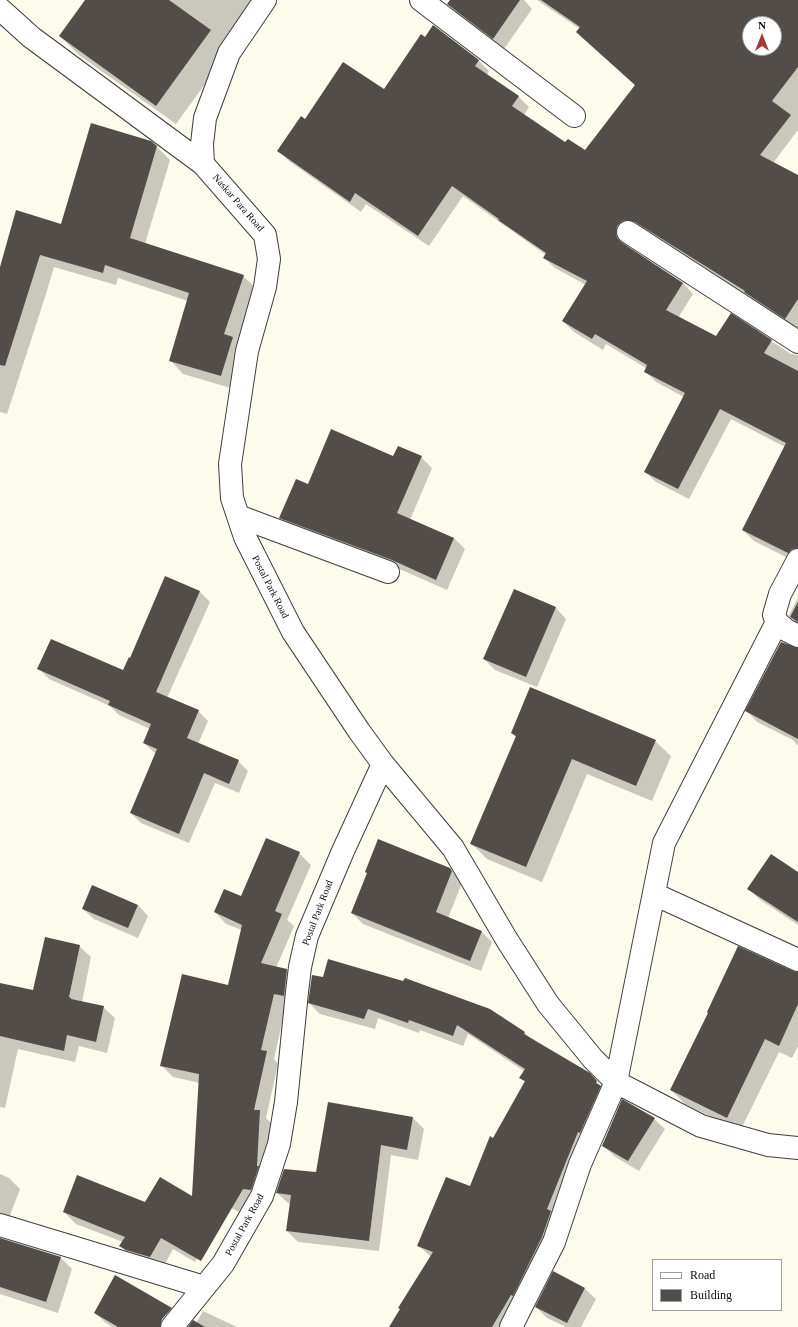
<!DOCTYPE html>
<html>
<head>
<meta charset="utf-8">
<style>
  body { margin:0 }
  #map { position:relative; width:798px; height:1327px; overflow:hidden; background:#fdfbec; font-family:Georgia,serif }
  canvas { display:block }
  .legend { position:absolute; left:652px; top:1259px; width:130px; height:52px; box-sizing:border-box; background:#fff; border:1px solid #9d9d9d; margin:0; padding:5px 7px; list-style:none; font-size:12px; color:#0b0b0b }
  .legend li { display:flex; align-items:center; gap:8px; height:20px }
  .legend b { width:20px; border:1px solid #9d9d9d }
  .north { position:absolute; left:742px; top:16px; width:40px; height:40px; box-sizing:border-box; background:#fff; border:1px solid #9d9d9d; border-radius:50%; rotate:0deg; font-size:11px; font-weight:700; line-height:16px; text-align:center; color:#0b0b0b }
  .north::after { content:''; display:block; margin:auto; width:14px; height:18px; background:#aa3735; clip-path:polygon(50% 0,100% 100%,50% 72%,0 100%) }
</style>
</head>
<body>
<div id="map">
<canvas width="798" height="1327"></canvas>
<ul class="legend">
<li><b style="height:5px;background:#fff"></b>Road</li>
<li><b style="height:11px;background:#534d49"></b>Building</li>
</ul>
<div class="north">N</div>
</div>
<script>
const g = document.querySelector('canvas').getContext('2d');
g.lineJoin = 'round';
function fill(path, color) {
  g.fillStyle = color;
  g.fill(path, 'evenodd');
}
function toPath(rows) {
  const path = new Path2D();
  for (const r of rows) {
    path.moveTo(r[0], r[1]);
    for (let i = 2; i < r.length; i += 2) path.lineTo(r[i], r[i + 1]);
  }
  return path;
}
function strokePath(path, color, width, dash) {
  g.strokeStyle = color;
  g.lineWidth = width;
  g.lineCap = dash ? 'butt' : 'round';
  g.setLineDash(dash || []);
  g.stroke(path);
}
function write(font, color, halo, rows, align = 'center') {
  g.font = font + ' Georgia,serif';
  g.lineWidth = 4;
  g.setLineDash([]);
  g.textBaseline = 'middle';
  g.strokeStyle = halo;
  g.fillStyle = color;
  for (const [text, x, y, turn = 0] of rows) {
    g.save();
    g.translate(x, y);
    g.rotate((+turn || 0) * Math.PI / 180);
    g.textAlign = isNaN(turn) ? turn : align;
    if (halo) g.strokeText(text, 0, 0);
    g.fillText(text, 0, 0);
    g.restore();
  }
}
fill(toPath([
  [86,0,266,0,176,124,79,55,60,36],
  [451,0,524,0,532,9,504,49,459,15,449,4],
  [537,0,798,0,798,130,773,163,798,176,798,330,756,303,752,298,647,232,626,243,627,247,683,283,693,294,678,318,716,338,731,315,791,354,798,355,798,563,754,541,743,530,785,447,731,419,689,499,656,482,645,472,684,397,656,382,645,371,646,368,606,344,603,350,574,332,563,321,586,285,555,268,544,258,546,255,463,196,429,246,366,204,361,212,289,161,278,150,305,120,384,90,478,60,489,71,487,75,518,96,529,107,524,115,566,144,585,152,636,86,577,32,580,29],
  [750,24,774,24,774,48,750,48],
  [156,146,170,160,145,244,243,276,257,289,234,389,183,374,170,360,188,301,118,278,116,285,54,267,46,294,7,414,0,412,0,271,62,225],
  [394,457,421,457,432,468,410,520,454,538,465,549,447,590,404,571,291,528,280,518,308,485],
  [166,577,200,592,210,602,167,698,198,711,208,721,198,744,238,761,248,771,239,793,215,783,189,843,141,823,131,813,156,754,144,743,150,729,119,715,110,706,49,679,39,669,124,671,130,659],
  [798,598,798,624,789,615],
  [556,608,566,619,537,687,495,670,484,659],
  [798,649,798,746,793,740,757,722,747,711],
  [512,733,655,741,671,756,652,801,587,774,542,882,487,859,471,843,517,738],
  [299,853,311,865,287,920,294,926,276,968,287,970,298,982,286,1005,274,1059,278,1064,266,1118,271,1123,268,1177,246,1216,228,1206,195,1262,173,1249,162,1269,132,1258,121,1246,123,1242,76,1224,64,1212,193,1197,200,1083,173,1077,161,1065,229,986,242,930,226,924,215,912,241,897],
  [450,869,462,883,448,918,482,932,492,942,481,971,363,924,352,913,368,874,366,872],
  [798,873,798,925,759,899,749,889],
  [138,905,148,916,138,938,94,919,83,909],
  [79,946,91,957,82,1002,103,1007,115,1018,107,1053,79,1046,75,1062,18,1049,5,1108,0,1107,0,984,34,991],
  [792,972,798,973,798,1046,792,1058,779,1052,740,1131,685,1104,671,1090,709,1013],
  [313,976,525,1033,530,1038,589,1074,607,1092,508,1327,390,1327,431,1257,419,1246,470,1188,525,1082,520,1078,524,1071,468,1034,463,1046,420,1030,419,1033,378,1018,375,1029,320,1014,309,1003],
  [329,1103,413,1118,424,1129,418,1160,391,1155,379,1251,298,1242,287,1231,291,1204,288,1203,277,1193,317,1173],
  [654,1119,665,1129,639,1171,614,1156,603,1145],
  [0,1174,9,1178,20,1189,6,1226,0,1232],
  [0,1239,60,1257,72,1269,58,1313,0,1294],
  [554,1273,585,1289,596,1299,581,1327,566,1327,547,1318,536,1307],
  [203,1311,237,1327,194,1327],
  [95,1313,156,1327,112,1327,106,1323]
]), '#0003');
fill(toPath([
  [85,0,169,0,211,30,156,106,59,36],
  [450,0,520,0,493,39,447,4],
  [541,0,798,0,798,67,772,101,791,115,760,155,798,175,798,299,785,319,744,292,745,291,635,222,628,220,622,221,617,226,616,232,617,238,621,242,683,283,666,310,716,336,731,313,772,340,764,353,798,371,798,548,792,549,788,553,742,530,786,443,720,409,678,489,644,472,685,393,644,372,647,365,595,334,592,339,562,321,587,281,543,258,546,253,498,220,499,219,452,186,418,236,355,193,350,202,277,151,301,116,305,119,343,62,384,89,421,34,425,37,433,25,479,60,475,66,519,96,512,106,565,142,568,139,585,150,635,85,576,32,580,27],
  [750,24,774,24,774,48,750,48],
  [91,123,151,141,157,146,130,238,244,275,224,334,233,337,221,376,169,361,189,293,105,265,103,273,40,255,5,366,0,365,0,267,16,210,61,224],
  [331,429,393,456,398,446,422,456,397,513,454,538,436,580,392,560,279,518,296,479,308,484],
  [165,576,200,591,156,692,199,710,187,738,239,760,229,784,204,773,179,834,130,813,157,749,143,743,151,724,108,705,110,701,37,669,51,639,123,670,129,657,130,658],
  [514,589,556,607,526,677,483,659],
  [798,602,798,622,790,617],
  [781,642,798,648,798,739,745,711],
  [530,687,656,740,636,786,572,759,526,867,470,844,516,736,511,733],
  [266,838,300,852,275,911,282,914,261,963,287,969,284,996,274,994,261,1050,267,1051,254,1110,260,1110,257,1166,259,1166,251,1190,243,1189,201,1261,161,1238,150,1257,126,1250,119,1246,125,1237,63,1212,77,1175,145,1202,160,1177,192,1196,199,1074,160,1066,182,974,228,985,242,925,214,912,224,889,241,896],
  [378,839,450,868,452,871,436,912,482,931,470,961,351,913,367,873,365,872],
  [771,854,798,872,798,922,747,889],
  [92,885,138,905,128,928,82,909],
  [45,937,80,945,69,997,71,998,71,999,104,1006,96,1042,67,1035,64,1051,0,1036,0,983,33,990],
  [738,946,793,971,798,972,798,1004,779,1046,765,1039,727,1118,670,1090,708,1013,707,1012],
  [328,959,403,981,405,978,490,1009,525,1032,524,1034,590,1073,597,1081,596,1083,601,1086,580,1133,578,1132,547,1209,551,1211,542,1237,513,1296,511,1295,492,1327,389,1327,400,1309,398,1308,433,1252,417,1246,446,1177,470,1186,490,1136,493,1138,525,1081,519,1078,525,1069,457,1025,453,1036,409,1020,408,1023,368,1009,364,1019,308,1003,312,975,323,977],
  [622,1099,655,1118,628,1161,602,1146],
  [328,1102,413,1117,407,1150,381,1145,369,1241,286,1231,291,1195,276,1193,284,1169,316,1172],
  [0,1238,61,1257,46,1302,0,1287],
  [553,1271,585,1288,567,1323,535,1307],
  [115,1275,172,1308,162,1319,160,1327,118,1327,94,1313],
  [193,1320,205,1327,188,1327]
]), '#534d49');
const minor = toPath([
  [265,0,229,53,205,118,202,144,203,164,265,235,269,259,265,287,247,351,230,464,232,498,245,537,293,632,359,731,383,764,453,848,507,940,548,1004,593,1059,616,1082,701,1126,768,1145,798,1148],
  [421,0,574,116],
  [0,9,31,37,203,164],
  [628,232,798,342],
  [238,516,388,572],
  [798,560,780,594,774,615,777,622,786,630,798,636],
  [654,894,798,960],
  [0,1225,204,1287],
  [172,1327,223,1264,262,1196,279,1144,286,1102,297,992,300,967,307,936,343,851,383,764],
  [511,1327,554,1242,580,1164,616,1082,664,843,777,622]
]);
strokePath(minor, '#3e3e3e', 24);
strokePath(minor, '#fff', 22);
write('10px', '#0b0b0b', '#fff', [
  ["Naskar Para Road",238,203,49],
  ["Postal Park Road",270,587,63],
  ["Postal Park Road",318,913,-69],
  ["Postal Park Road",245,1225,-61]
]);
</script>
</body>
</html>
